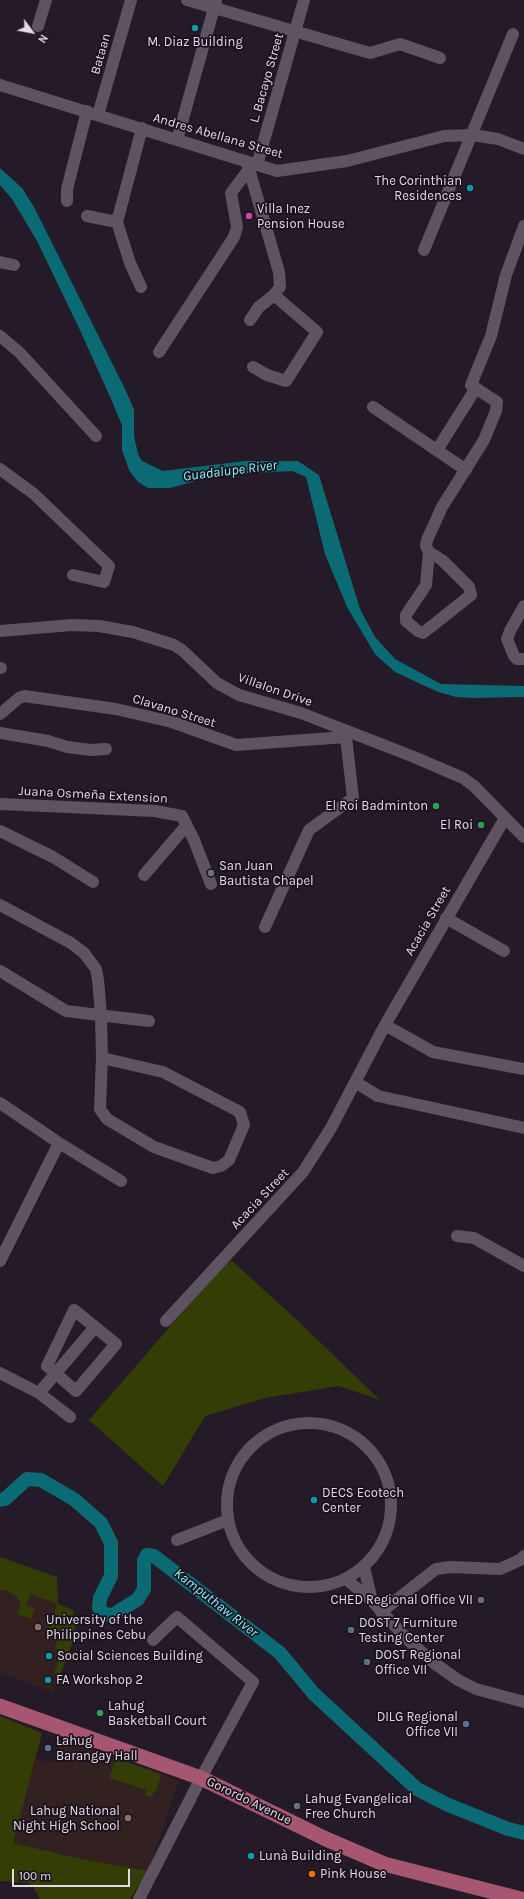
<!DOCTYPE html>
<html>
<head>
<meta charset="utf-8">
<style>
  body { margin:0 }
  #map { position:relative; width:524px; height:1899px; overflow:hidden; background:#251a27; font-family:Karla,sans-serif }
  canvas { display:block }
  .north { position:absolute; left:12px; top:12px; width:40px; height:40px; -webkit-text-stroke:3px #1b111d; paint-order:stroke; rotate:122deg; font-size:11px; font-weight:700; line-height:16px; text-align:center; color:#e2dbe3 }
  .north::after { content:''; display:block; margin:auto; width:14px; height:18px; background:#e2dbe3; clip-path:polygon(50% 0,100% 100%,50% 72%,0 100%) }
  .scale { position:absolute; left:12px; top:1869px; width:118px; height:18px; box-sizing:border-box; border:2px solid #e2dbe3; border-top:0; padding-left:5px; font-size:12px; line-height:14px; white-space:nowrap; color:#e2dbe3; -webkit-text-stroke:3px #1b111d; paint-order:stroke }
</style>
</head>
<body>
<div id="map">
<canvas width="524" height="1899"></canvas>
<div class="north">N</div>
<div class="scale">100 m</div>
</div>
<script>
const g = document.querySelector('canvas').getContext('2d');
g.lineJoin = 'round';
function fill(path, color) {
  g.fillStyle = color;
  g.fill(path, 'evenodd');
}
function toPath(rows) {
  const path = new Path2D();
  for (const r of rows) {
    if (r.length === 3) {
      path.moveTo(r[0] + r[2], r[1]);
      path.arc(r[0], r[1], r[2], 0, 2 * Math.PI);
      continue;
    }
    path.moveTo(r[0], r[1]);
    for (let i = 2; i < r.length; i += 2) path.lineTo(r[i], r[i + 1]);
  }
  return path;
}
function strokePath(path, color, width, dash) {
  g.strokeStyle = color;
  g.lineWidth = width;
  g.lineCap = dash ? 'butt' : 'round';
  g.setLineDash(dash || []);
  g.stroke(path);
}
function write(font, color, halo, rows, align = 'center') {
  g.font = font + ' Karla,sans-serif';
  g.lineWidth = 3.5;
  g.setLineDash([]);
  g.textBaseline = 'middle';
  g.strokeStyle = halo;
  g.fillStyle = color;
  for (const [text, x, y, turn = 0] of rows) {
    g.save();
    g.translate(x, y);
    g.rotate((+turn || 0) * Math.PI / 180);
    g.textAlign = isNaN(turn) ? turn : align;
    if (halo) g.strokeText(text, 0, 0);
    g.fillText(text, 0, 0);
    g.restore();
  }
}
fill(toPath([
  [0,1557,57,1577,58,1604,73,1610,76,1634,53,1693,0,1672],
  [61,1739,179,1781,148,1871,77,1858,13,1843,34,1758,53,1763]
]), '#332021');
fill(toPath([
  [232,1261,296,1319,380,1400,339,1386,265,1398,205,1416,163,1486,89,1420,226,1262],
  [0,1557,57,1577,58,1604,73,1610,76,1634,60,1676,54,1673,62,1651,55,1648,60,1634,49,1629,57,1604,31,1594,26,1605,35,1608,31,1619,17,1614,21,1605,18,1598,7,1591,0,1590],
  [0,1716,42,1733,13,1843,77,1858,148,1871,130,1899,40,1899,33,1886,28,1883,0,1881],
  [116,1758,161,1774,156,1792,154,1791,152,1797,145,1795,147,1790,109,1778]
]), '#343d05');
fill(toPath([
  [0,168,22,188,34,207,126,391,134,410,134,436,138,454,142,461,163,471,245,461,298,461,319,475,360,609,375,637,395,659,441,684,524,686,524,697,472,698,456,697,438,692,395,672,375,654,347,607,325,554,306,477,292,471,237,474,203,479,170,488,148,488,138,482,129,470,122,450,122,425,111,399,79,328,37,241,12,199,0,185]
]), '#0b6b74');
strokePath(toPath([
  [0,1500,5,1499,27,1479,41,1480,75,1500,101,1523,111,1543,111,1576,100,1598,99,1608,104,1614,113,1615,138,1599,144,1589,144,1561,147,1555,154,1556,280,1653,314,1694,417,1789,446,1804,508,1829,524,1833]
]), '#0b6b74', 14);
strokePath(toPath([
  [187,0,370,53,400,44,440,58],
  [38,26,46,0],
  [0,85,277,171,347,161,444,136,473,135,498,139,524,149],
  [98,115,131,0],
  [177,140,216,1],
  [257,165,304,0],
  [249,169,279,272,280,287,274,295],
  [67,201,67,189,87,111],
  [87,216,117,222],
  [424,250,513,34],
  [0,262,14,265],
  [141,287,130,263,117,222,142,128],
  [250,320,259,307,274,295,317,332,286,381,267,375,253,367],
  [0,336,19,352,96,436],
  [159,352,234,237,237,227,231,193,249,169,246,161],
  [373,407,466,470],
  [437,450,476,388],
  [0,469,34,494,109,566,104,582,73,575],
  [429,552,442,560,469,587,471,595,423,633,418,631,406,621,406,615,426,585,429,552,426,546,427,540,442,507,484,440,496,411,497,402,471,385,491,336,506,275,524,226],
  [524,606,510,631,507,639,514,656,517,659,524,659],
  [0,631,72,625,99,626,133,632,174,645,182,650,217,683,239,695,301,713,414,757,463,778,474,786,524,837],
  [0,668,1,668],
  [0,714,19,698,24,696,116,709,172,722,236,745,346,737],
  [0,733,48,741,67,747,91,750,106,749],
  [0,804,155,811,182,816,194,840,211,884],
  [0,831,53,857,93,882],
  [144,875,186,826],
  [0,905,71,943,84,953,96,969,98,980,101,1015,102,1058,100,1109,107,1119,154,1147,213,1168,221,1166,229,1160,244,1125,240,1112,163,1072,102,1058],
  [446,918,504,951],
  [265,927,309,830,353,798,346,737,347,731],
  [0,971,66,1011,149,1021],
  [385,1025,433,1052,524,1069],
  [355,1082,378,1096,524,1128],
  [0,1103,59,1143,121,1181],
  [457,1236,474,1238,524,1266],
  [0,1261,59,1143],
  [74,1310,116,1344,76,1391,47,1366,74,1310],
  [166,1321,303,1172,331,1128,385,1025,505,818],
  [0,1373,39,1393,70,1417],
  [39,1393,95,1327],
  [309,1505,82],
  [177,1540,228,1520],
  [364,1567,372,1601],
  [346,1579,372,1601,408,1640,434,1663,458,1680,476,1689,524,1702],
  [381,1612,436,1569,450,1567,500,1569,520,1560,524,1556],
  [139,1899,201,1778,253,1682,177,1617,153,1640]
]), '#5f5261', 12);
strokePath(toPath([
  [0,1706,201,1778,326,1839,384,1864,521,1899]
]), '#a75672', 15);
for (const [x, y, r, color] of [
  [195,28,4,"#0f9aa8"],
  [470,188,4,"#0f9aa8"],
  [249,216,4,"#d1479c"],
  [436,806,4,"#2e9e5b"],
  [481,825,4,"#2e9e5b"],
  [211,873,4,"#6b7280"],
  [314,1500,4,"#0f9aa8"],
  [481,1600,4,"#5c6f8a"],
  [38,1627,4,"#8d6e63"],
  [351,1630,4,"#5c6f8a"],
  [49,1656,4,"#0f9aa8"],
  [367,1662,4,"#5c6f8a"],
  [48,1680,4,"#0f9aa8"],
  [100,1713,4,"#2e9e5b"],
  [466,1724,4,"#5c6f8a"],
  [48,1748,4,"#5c6f8a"],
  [297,1806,4,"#6b7280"],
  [128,1818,4,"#8d6e63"],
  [251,1856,4,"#0f9aa8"],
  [312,1874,4,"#e8710a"]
]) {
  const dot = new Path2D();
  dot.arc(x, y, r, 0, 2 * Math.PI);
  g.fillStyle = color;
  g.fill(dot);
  strokePath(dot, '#1b111d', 1.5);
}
write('13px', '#e2dbe3', '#1b111d', [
  ["M. Diaz Building",195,42,"center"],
  ["The Corinthian",462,181,"right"],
  ["Residences",462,196,"right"],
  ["Villa Inez",257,209],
  ["Pension House",257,224],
  ["El Roi Badminton",428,806,"right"],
  ["El Roi",473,825,"right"],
  ["San Juan",219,866],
  ["Bautista Chapel",219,881],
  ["DECS Ecotech",322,1493],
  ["Center",322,1508],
  ["CHED Regional Office VII",473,1600,"right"],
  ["University of the",46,1620],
  ["Philippines Cebu",46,1635],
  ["DOST 7 Furniture",359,1623],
  ["Testing Center",359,1638],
  ["DOST Regional",375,1655],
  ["Office VII",375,1670],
  ["Social Sciences Building",57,1656],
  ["FA Workshop 2",56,1680],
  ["Lahug",108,1706],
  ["Basketball Court",108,1721],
  ["DILG Regional",458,1717,"right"],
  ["Office VII",458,1732,"right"],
  ["Lahug",56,1741],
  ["Barangay Hall",56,1756],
  ["Lahug Evangelical",305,1799],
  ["Free Church",305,1814],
  ["Lahug National",120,1811,"right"],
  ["Night High School",120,1826,"right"],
  ["Lunà Building",259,1856],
  ["Pink House",320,1874]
], 'left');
write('13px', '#e2dbe3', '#1b111d', [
  ["Bataan",101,54,-74],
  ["L. Bacayo Street",267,78,-74],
  ["Andres Abellana Street",218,136,16],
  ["Villalon Drive",275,690,19],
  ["Clavano Street",174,711,17],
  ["Juana Osmeña Extension",93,795,3],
  ["Acacia Street",428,921,-60],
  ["Acacia Street",260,1199,-47],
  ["Gorordo Avenue",249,1801,26]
]);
write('italic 14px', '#82f2ff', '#1b111d', [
  ["Guadalupe River",230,471,-7],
  ["Kamputhaw River",216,1603,38]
]);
</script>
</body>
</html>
